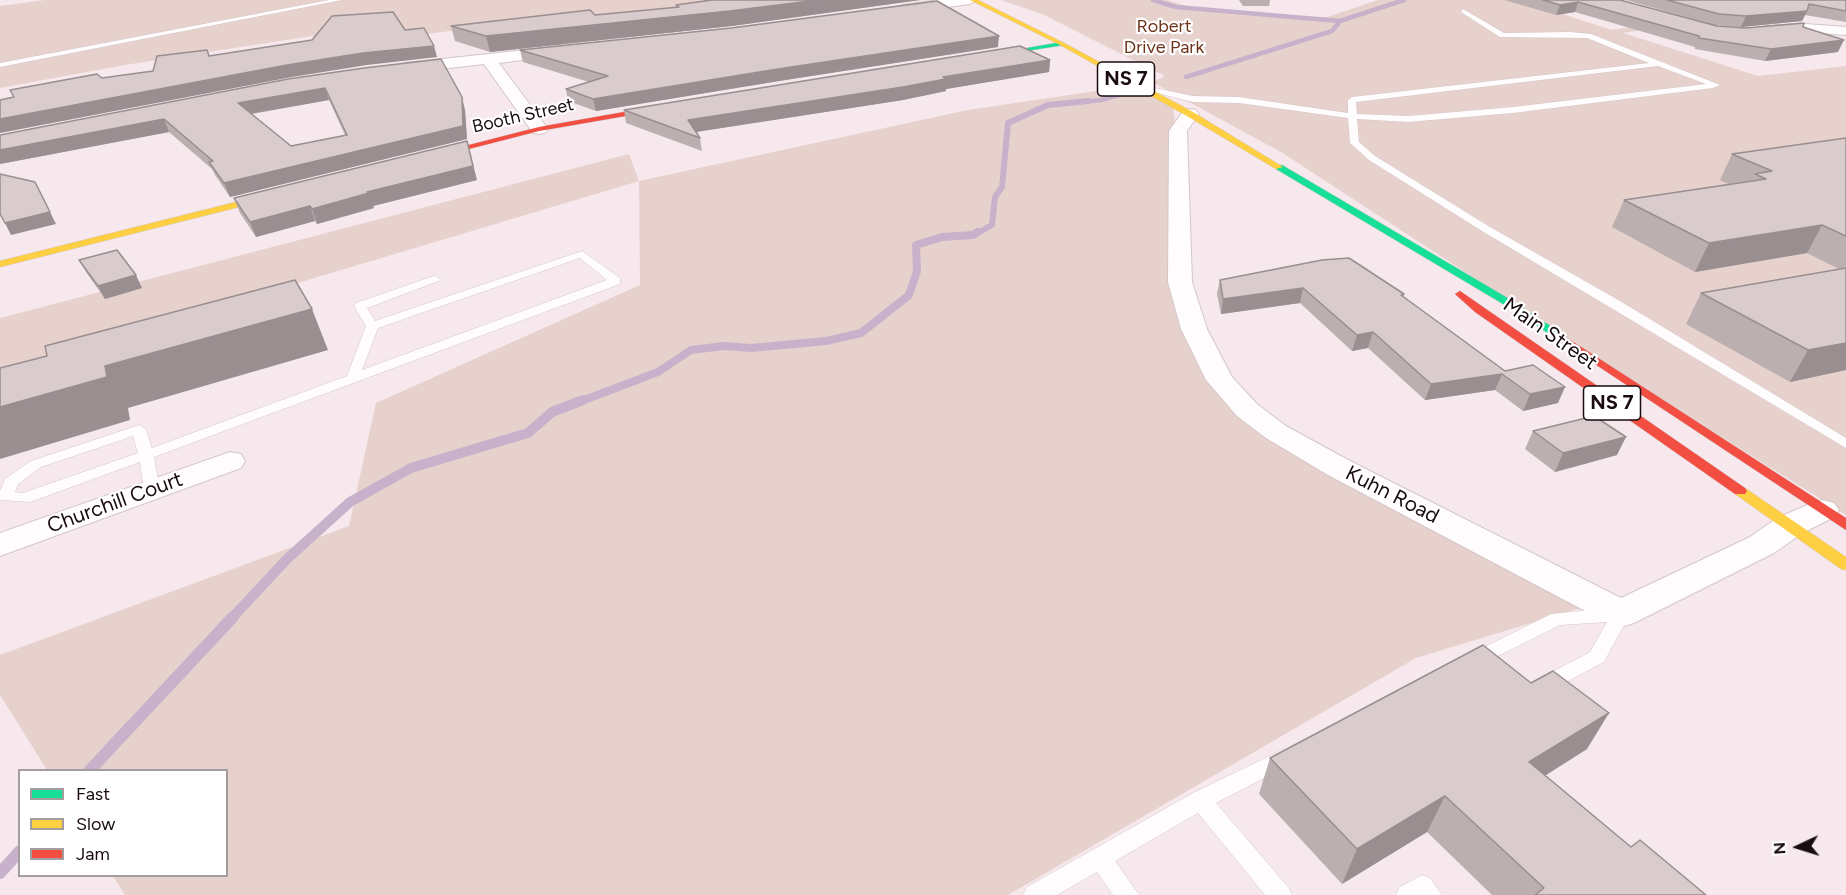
<!DOCTYPE html>
<html>
<head>
<meta charset="utf-8">
<style>
  body { margin:0 }
  #map { position:relative; width:1846px; height:895px; overflow:hidden; background:#f6e8ec; font-family:Figtree,sans-serif }
  canvas { display:block }
  .legend { position:absolute; left:18px; top:769px; width:210px; height:108px; box-sizing:border-box; background:#fff; border:2px solid #a39d9f; margin:0; padding:8px 10px; list-style:none; font-size:18px; color:#190b0f }
  .legend li { display:flex; align-items:center; gap:12px; height:30px }
  .legend b { width:30px; border:2px solid #a39d9f }
  .north { position:absolute; left:1768px; top:817px; width:60px; height:60px; -webkit-text-stroke:4px #fff; paint-order:stroke; rotate:266deg; font-size:16px; font-weight:700; line-height:24px; text-align:center; color:#190b0f }
  .north::after { content:''; display:block; margin:auto; width:21px; height:27px; background:#190b0f; clip-path:polygon(50% 0,100% 100%,50% 72%,0 100%) }
</style>
</head>
<body>
<div id="map">
<canvas width="1846" height="895"></canvas>
<ul class="legend">
<li><b style="height:8px;background:#16e098"></b>Fast</li>
<li><b style="height:8px;background:#ffcf43"></b>Slow</li>
<li><b style="height:8px;background:#f24e42"></b>Jam</li>
</ul>
<div class="north">N</div>
</div>
<script>
const g = document.querySelector('canvas').getContext('2d');
g.lineJoin = 'round';
function fill(path, color) {
  g.fillStyle = color;
  g.fill(path, 'evenodd');
}
function toPath(rows) {
  const path = new Path2D();
  for (const r of rows) {
    path.moveTo(r[0], r[1]);
    for (let i = 2; i < r.length; i += 2) path.lineTo(r[i], r[i + 1]);
  }
  return path;
}
function strokePath(path, color, width, dash) {
  g.strokeStyle = color;
  g.lineWidth = width;
  g.lineCap = dash ? 'butt' : 'round';
  g.setLineDash(dash || []);
  g.stroke(path);
}
function write(font, color, halo, rows, align = 'center') {
  g.font = font + ' Figtree,sans-serif';
  g.lineWidth = 4.5;
  g.setLineDash([]);
  g.textBaseline = 'middle';
  g.strokeStyle = halo;
  g.fillStyle = color;
  for (const [text, x, y, turn = 0] of rows) {
    g.save();
    g.translate(x, y);
    g.rotate((+turn || 0) * Math.PI / 180);
    g.textAlign = isNaN(turn) ? turn : align;
    if (halo) g.strokeText(text, 0, 0);
    g.fillText(text, 0, 0);
    g.restore();
  }
}
fill(toPath([
  [45,0,720,0,643,12,576,16,409,36,347,39,312,36,125,65,0,88,0,6],
  [1001,0,1167,0,1192,8,1304,18,1327,17,1378,0,1519,0,1612,30,1664,22,1673,25,1623,33,1758,76,1846,66,1846,515,1620,373,1281,152,1152,82,1164,77,1163,75,1042,14],
  [1136,85,1173,106,1194,305,1250,413,1607,600,1416,658,1008,895,125,895,113,876,226,876,226,770,47,770,0,695,0,655,349,526,376,403,640,285,639,181,0,372,0,318,629,154,639,181,968,110]
]), '#e7d1cc');
strokePath(toPath([
  [1153,0,1176,7,1340,21,1404,0],
  [1186,77,1332,31,1340,21],
  [1073,103,1101,100,1130,92]
]), '#c8b1cb', 4.5);
strokePath(toPath([
  [976,234,992,225,995,197,1002,187,1008,123,1048,105,1088,101]
]), '#c8b1cb', 6);
strokePath(toPath([
  [579,402,658,372,691,350,724,346,751,348,826,341,861,333,909,295,917,271,916,245,942,237,973,235,978,232]
]), '#c8b1cb', 8);
strokePath(toPath([
  [232,618,287,559,350,502,411,468,528,433,552,412,583,400]
]), '#c8b1cb', 10);
strokePath(toPath([
  [90,770,233,617],
  [0,873,20,851]
]), '#c8b1cb', 12);
const lane = toPath([
  [329,0,342,0,0,67,0,63,329,0],
  [1463,9,1504,33,1570,32,1591,34,1720,85,1713,88,1513,113,1408,122,1357,119,1359,142,1375,156,1490,227,1620,301,1846,438,1846,448,1482,231,1369,160,1350,143,1348,118,1239,103,1193,102,1146,90,1150,87,1193,96,1239,97,1348,113,1348,100,1352,97,1649,63,1587,38,1500,37,1461,12,1463,9],
  [1658,66,1706,84,1513,107,1408,116,1357,114,1356,102,1658,66],
  [582,251,620,278,620,284,154,457,160,490,158,494,152,495,144,490,140,462,30,502,0,500,0,491,5,479,31,461,139,425,146,429,152,448,347,376,366,326,354,306,356,303,431,277,435,276,441,280,367,308,375,321,582,251],
  [580,258,607,280,362,370,378,328,580,258],
  [133,436,138,453,23,493,15,492,18,484,41,467,133,436],
  [1621,607,1627,609,1630,614,1604,662,1549,691,1542,694,1535,691,1532,686,1535,681,1590,652,1607,622,1560,625,1474,668,1467,666,1465,661,1467,656,1551,614,1621,607],
  [1284,749,1291,752,1294,758,1291,764,1216,803,1288,887,1292,895,1265,895,1198,813,1115,861,1139,895,1113,895,1097,872,1057,895,1023,895,1027,887,1193,793,1284,749],
  [1422,875,1430,878,1442,895,1396,895,1400,887,1422,875]
]);
const street = toPath([
  [939,0,977,0,970,4,902,13,895,9,902,5,939,0],
  [1805,24,1846,27,1846,35,1805,32,1765,34,1758,30,1765,26,1805,24],
  [563,46,571,51,568,54,499,63,548,129,545,133,539,134,533,133,484,64,405,73,397,68,405,63,563,46],
  [1190,109,1196,110,1199,114,1187,131,1192,282,1207,329,1232,377,1257,404,1286,426,1350,461,1621,598,1750,537,1777,518,1812,503,1823,500,1834,503,1839,510,1834,517,1801,534,1774,553,1634,623,1621,627,1608,623,1328,475,1266,438,1237,416,1206,380,1181,329,1168,282,1169,131,1184,110,1190,109],
  [230,452,241,454,245,461,241,468,0,556,0,533,230,452]
]);
const fast = toPath([
  [1062,42,1064,45,983,58,980,56,1062,42],
  [1276,165,1282,165,1511,300,1567,337,1565,339,1557,339,1503,304,1276,169,1276,165]
]);
const slow = toPath([
  [970,0,978,0,1064,43,1193,112,1283,167,1276,169,1187,116,1060,45,970,0],
  [280,191,283,192,283,196,0,267,0,261,280,191],
  [1740,486,1745,488,1846,557,1846,570,1841,569,1735,494,1733,491,1740,486]
]);
const jam = toPath([
  [669,104,672,104,672,108,539,131,426,160,422,157,539,127,669,104],
  [1460,291,1745,488,1747,491,1745,494,1735,494,1475,312,1455,294,1460,291],
  [1561,334,1846,518,1846,530,1557,339,1555,337,1557,335,1561,334]
]);
strokePath(lane, '#d4c6ca', 1);
strokePath(street, '#d4c6ca', 2);
strokePath(fast, '#d4c6ca', 1);
strokePath(slow, '#d4c6ca', 1);
strokePath(jam, '#d4c6ca', 1);
fill(lane, '#fefcfc');
fill(street, '#fefcfc');
fill(fast, '#16e098');
fill(slow, '#ffcf43');
fill(jam, '#f24e42');
fill(toPath([
  [703,0,920,0,732,26,490,52,455,41,451,26,595,15,676,8,676,5,704,1],
  [1239,0,1270,0,1269,6,1243,6],
  [1504,0,1620,0,1717,26,1746,28,1803,27,1838,52,1765,61,1695,49,1695,47,1575,12,1556,15],
  [1626,0,1846,0,1846,22,1805,15,1802,21,1741,27,1714,25],
  [998,47,779,81,596,111,568,101,566,89,589,82,523,62,520,50],
  [1050,60,1049,72,946,89,946,91,903,100,696,132,700,138,702,151,626,123,624,110],
  [288,79,465,110,467,139,230,197,215,175,212,169,169,132,0,164],
  [329,100,345,135,291,146,252,114],
  [1846,138,1846,370,1790,382,1686,324,1701,293,1839,269,1807,253,1695,272,1612,227,1624,200,1728,184,1720,180,1732,154],
  [477,180,373,206,374,208,317,224,315,221,256,237,240,213,234,198],
  [79,260,142,288,105,299,86,272],
  [1220,280,1404,294,1404,297,1505,371,1558,403,1523,411,1495,390,1425,400,1368,348,1352,351,1300,303,1221,314,1217,294],
  [1533,431,1617,455,1555,472,1525,449],
  [1587,749,1545,775,1631,847,1706,895,1492,895,1427,832,1342,884,1259,794,1270,758]
]), '#bbafb0');
fill(toPath([
  [803,0,920,0,732,26,490,52,486,36],
  [1578,2,1575,12,1556,15,1560,5],
  [1807,11,1802,21,1741,27,1746,16],
  [999,36,998,47,779,81,596,111,593,99,778,69],
  [1844,40,1838,52,1765,61,1771,49],
  [434,46,437,57,367,65,292,77,0,133,0,119,287,65,363,53],
  [1050,60,1049,72,946,89,946,91,903,100,689,133,688,120],
  [325,88,329,100,243,115,238,103],
  [462,97,465,110,467,139,230,197,224,183],
  [164,119,169,132,0,164,0,150],
  [467,141,477,180,373,206,374,208,317,224,312,209,367,192],
  [35,182,56,224,11,235,5,223],
  [310,206,315,221,256,237,250,222],
  [1822,225,1807,253,1695,272,1709,243],
  [136,275,142,288,105,299,98,286],
  [1303,288,1300,303,1221,314,1223,299],
  [312,309,328,350,128,408,130,420,0,459,0,407,105,366],
  [1373,332,1368,348,1352,351,1357,335],
  [1846,343,1846,370,1790,382,1808,350],
  [1502,374,1495,390,1425,400,1431,384],
  [1565,387,1558,403,1523,411,1530,394],
  [1626,437,1617,455,1555,472,1563,453],
  [1609,713,1587,749,1510,798,1529,762],
  [1445,796,1427,832,1342,884,1357,849]
]), '#998e90');
const building = toPath([
  [712,0,818,0,730,11,486,36,451,26,590,10,595,15,679,7,676,5,712,0],
  [1543,0,1620,0,1717,26,1746,28,1804,23,1803,27,1844,40,1771,49,1699,38,1699,36,1578,2,1560,5,1543,0],
  [1667,0,1846,0,1846,11,1809,4,1807,11,1746,16,1719,14,1667,0],
  [937,1,999,36,778,69,593,99,566,89,608,76,520,50,731,28,937,1],
  [393,12,405,30,424,28,434,46,363,53,287,65,0,119,0,100,14,97,10,90,97,74,102,78,153,71,157,56,207,50,209,56,312,40,332,16,393,12],
  [1020,46,1050,60,943,77,946,79,903,87,688,120,700,138,624,110,1020,46],
  [441,59,462,97,463,126,224,183,209,162,213,161,164,119,0,150,0,135,288,79,364,68,441,59],
  [325,88,347,135,291,146,238,103,325,88],
  [1846,138,1846,236,1822,225,1709,243,1624,200,1766,179,1755,174,1772,171,1732,154,1846,138],
  [467,141,473,166,367,192,369,193,312,209,310,206,250,222,234,198,467,141],
  [0,174,35,182,50,212,5,223,0,214,0,174],
  [117,250,136,275,98,286,79,260,117,250],
  [1349,258,1404,294,1401,295,1505,371,1533,365,1565,387,1530,394,1502,374,1431,384,1373,332,1357,335,1303,288,1223,299,1220,280,1322,260,1349,258],
  [1846,268,1846,343,1808,350,1701,293,1846,268],
  [295,280,312,309,105,366,107,377,0,407,0,368,47,356,45,346,295,280],
  [1594,416,1626,437,1563,453,1533,431,1594,416],
  [1483,645,1531,683,1553,671,1609,713,1529,762,1631,847,1640,840,1706,895,1535,895,1544,888,1445,796,1357,849,1270,758,1483,645]
]);
fill(building, '#dacbcd');
strokePath(building, '#998e90', 1.5);
write('18px', '#6e341b', '#fff', [
  ["Robert",1164,27],
  ["Drive Park",1164,48]
]);
write('18px', '#190b0f', '#fff', [
  ["Booth Street",523,116,-13]
]);
for (const [x, y, w] of [
  [1126,79,57],
  [1612,403,57]
]) {
  const box = new Path2D();
  box.roundRect(x - w / 2, y - 17, w, 34, 4.5);
  g.fillStyle = '#fff';
  g.fill(box);
  strokePath(box, '#190b0f', 1.5);
}
write('bold 20px', '#190b0f', null, [
  ["NS 7",1126,79],
  ["NS 7",1612,403]
]);
write('21px', '#190b0f', '#fff', [
  ["Main Street",1550,334,35],
  ["Kuhn Road",1392,495,27],
  ["Churchill Court",115,503,-20]
]);
</script>
</body>
</html>
